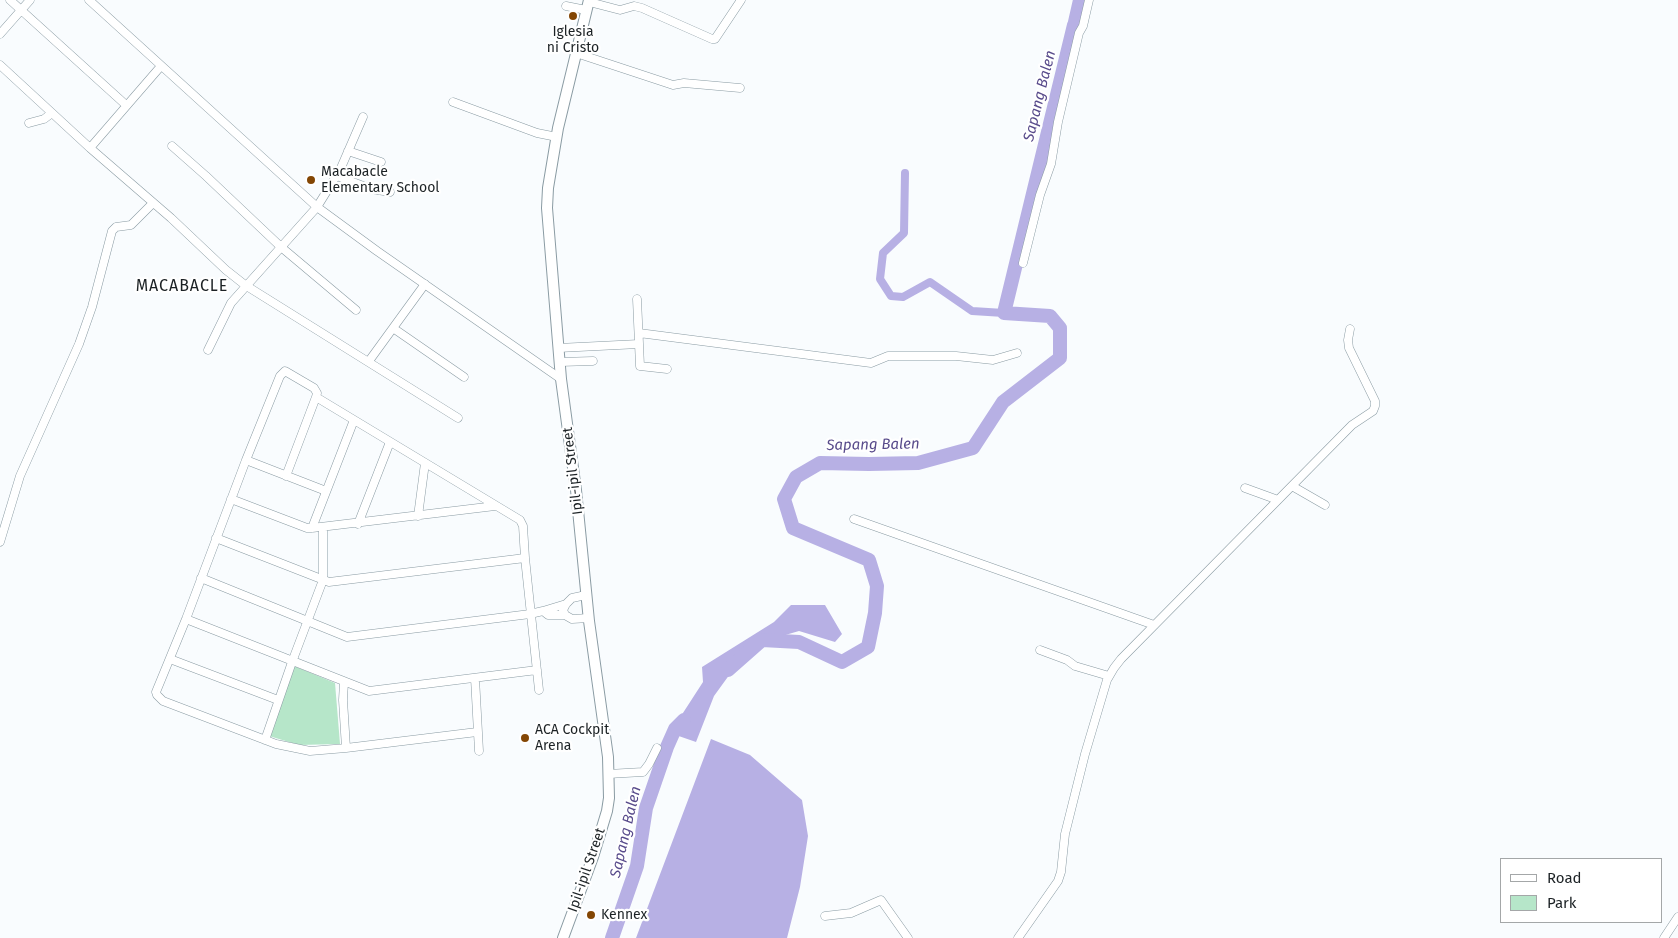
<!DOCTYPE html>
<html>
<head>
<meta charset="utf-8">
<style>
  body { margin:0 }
  #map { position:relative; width:1678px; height:938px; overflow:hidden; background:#f9fcfe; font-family:"Fira Sans",sans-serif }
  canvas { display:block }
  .legend { position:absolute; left:1500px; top:858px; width:162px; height:65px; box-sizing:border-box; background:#fff; border:1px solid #a4a7a8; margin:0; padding:6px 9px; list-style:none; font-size:15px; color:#1c2225 }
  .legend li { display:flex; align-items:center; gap:10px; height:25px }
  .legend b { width:25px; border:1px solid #a4a7a8 }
</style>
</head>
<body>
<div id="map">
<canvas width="1678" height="938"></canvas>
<ul class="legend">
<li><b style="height:6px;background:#fff"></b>Road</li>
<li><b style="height:14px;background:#b6e6c9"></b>Park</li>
</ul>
</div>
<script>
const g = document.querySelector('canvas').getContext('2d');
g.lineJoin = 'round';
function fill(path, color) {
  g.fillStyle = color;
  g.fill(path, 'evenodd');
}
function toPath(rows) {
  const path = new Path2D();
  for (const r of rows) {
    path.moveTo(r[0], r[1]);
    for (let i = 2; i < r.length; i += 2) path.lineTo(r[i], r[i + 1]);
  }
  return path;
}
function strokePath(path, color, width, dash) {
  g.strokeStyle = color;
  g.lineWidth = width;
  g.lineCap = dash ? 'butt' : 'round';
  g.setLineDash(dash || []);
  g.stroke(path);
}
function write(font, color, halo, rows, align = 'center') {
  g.font = font + ' "Fira Sans",sans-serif';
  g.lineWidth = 4.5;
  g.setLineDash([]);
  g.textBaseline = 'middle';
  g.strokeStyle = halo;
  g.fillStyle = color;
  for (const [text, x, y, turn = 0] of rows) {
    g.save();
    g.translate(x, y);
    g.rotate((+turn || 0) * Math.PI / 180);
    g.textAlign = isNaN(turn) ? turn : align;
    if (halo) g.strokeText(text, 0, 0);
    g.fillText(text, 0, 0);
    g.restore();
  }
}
fill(toPath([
  [294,666,335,683,340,744,299,745,269,736]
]), '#b6e6c9');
fill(toPath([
  [791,605,825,605,842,634,835,642,799,631,751,645,714,696,696,742,670,733,703,682,702,667,774,622],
  [711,739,750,755,802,800,808,836,800,887,787,938,636,938]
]), '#b7b0e4');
strokePath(toPath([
  [1050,316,1051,314]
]), '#b7b0e4', 2.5);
strokePath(toPath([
  [905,173,904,233,883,253,880,279,891,296,903,297,930,282,972,311,1004,313]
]), '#b7b0e4', 8);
strokePath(toPath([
  [1075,22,1080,0],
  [728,670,762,640,799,642,842,662,868,647,875,613,877,586,869,560,793,528,784,499,796,477,820,463,869,464,918,463,973,448,1003,402,1060,358,1060,328,1050,316,1004,313,1074,25],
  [612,938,637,866,646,808,667,747,675,729,684,720]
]), '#b7b0e4', 14);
const minor = toPath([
  [10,0,126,105],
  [89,0,317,207,377,251,561,379],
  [589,2,620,10,634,6,642,8,712,39,715,39,741,0],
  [566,6,586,10],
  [0,34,30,0],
  [576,53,673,85,684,83,740,88],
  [0,65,90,148,161,66],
  [453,102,537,133,557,137],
  [29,123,44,119,52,113],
  [172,146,206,176,281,247,356,310],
  [90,148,171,218,226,270,245,285,458,418],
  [348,151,381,162],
  [337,176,371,189,390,192],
  [1023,263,1040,195,1051,164,1058,122,1079,33,1083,26,1089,0],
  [637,299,640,366,667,369],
  [393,328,464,377],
  [639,333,871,363,888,356,956,356,993,360,1017,353],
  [558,348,639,344],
  [208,350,231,303,317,207,340,170,363,117],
  [369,361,425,284],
  [560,362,593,361],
  [246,460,326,491],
  [286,476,316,397],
  [1292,486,1325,505],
  [1245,488,1278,500],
  [231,499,307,528,312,528,495,506],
  [418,516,425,463],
  [854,519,1154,625],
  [358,524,390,442],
  [312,528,354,420],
  [216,538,329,582,525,558],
  [0,542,20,476,79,344,92,307,112,231,116,227,131,225,153,203],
  [201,578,347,637,530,614,543,611],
  [586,595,572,598,566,604,563,610,565,615,572,619,589,618],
  [565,615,548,615,543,611,566,604],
  [186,619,369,691,537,670],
  [1040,650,1067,660,1075,666,1109,676],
  [170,659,278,700],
  [475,678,479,751],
  [344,682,343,700,346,748,477,732],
  [265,740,292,662,323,580,323,528],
  [346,748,310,751,276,744,163,701,157,695,156,692,186,619,246,460,280,376,285,371,314,388,317,393,316,397,520,520,523,526,525,558,539,690],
  [608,774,643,772,649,764,657,748],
  [825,916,851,913,881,900,908,938],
  [1018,938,1058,881,1061,872,1065,834,1085,754,1107,680,1114,668,1121,659,1352,425,1373,411,1375,406,1375,401,1349,348,1348,340,1350,329],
  [1664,938,1678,917]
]);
const tertiary = toPath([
  [563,938,593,857,607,811,609,798,608,757,589,621,576,490,561,379,547,208,548,188,558,128,589,0]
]);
strokePath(minor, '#8a9ba3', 9);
strokePath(tertiary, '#8a9ba3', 12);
strokePath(minor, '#fff', 8);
strokePath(tertiary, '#fff', 10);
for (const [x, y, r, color] of [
  [573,16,5,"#834604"],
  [311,180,5,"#834604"],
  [525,738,5,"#834604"],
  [591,915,5,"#834604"]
]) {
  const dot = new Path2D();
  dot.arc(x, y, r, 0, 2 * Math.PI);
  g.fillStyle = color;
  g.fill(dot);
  strokePath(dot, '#fff', 2);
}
write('14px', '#1c2225', '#fff', [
  ["Iglesia",573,32,"center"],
  ["ni Cristo",573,48,"center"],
  ["Macabacle",321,172],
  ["Elementary School",321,188],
  ["ACA Cockpit",535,730],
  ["Arena",535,746],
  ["Kennex",601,915]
], 'left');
write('14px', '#1c2225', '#fff', [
  ["Ipil-ipil Street",573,471,-97],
  ["Ipil-ipil Street",587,870,-71]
]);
write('italic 15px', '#584b8b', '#fff', [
  ["Sapang Balen",1040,96,-76],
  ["Sapang Balen",873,445,-1],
  ["Sapang Balen",626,832,-77]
]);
g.letterSpacing = '1px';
write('16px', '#1c2225', '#fff', [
  ["MACABACLE",182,287]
]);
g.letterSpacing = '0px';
</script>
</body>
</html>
